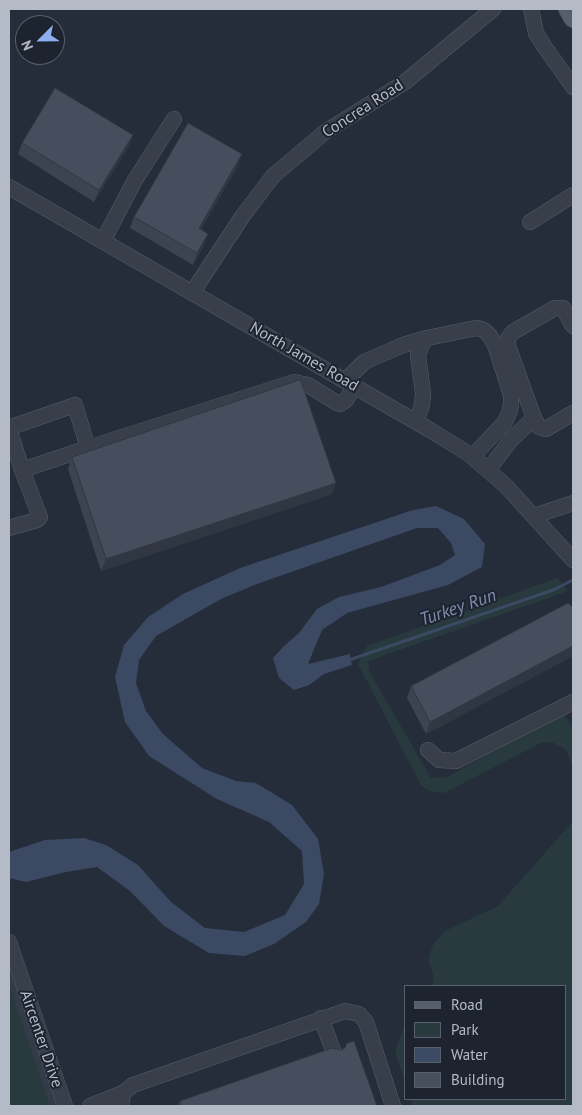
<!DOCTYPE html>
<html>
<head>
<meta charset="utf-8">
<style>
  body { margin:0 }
  #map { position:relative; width:582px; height:1115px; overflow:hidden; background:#252d3b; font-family:"PT Sans",sans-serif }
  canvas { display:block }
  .frame { position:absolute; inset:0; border:10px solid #b4bac6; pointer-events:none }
  .legend { position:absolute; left:404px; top:985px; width:162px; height:115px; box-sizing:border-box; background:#1d2430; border:1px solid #59606c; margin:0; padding:6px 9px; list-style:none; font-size:15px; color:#b4bac6 }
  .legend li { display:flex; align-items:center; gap:10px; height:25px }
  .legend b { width:25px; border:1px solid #59606c }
  .north { position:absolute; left:15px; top:15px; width:50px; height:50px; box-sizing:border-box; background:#1d2430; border:1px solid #59606c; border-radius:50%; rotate:247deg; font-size:14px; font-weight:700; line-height:20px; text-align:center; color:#b4bac6 }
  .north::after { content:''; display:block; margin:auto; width:18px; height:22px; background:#8faef0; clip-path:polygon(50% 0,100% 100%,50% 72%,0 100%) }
</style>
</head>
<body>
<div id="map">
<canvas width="582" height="1115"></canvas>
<div class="frame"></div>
<ul class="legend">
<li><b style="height:6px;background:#565e6b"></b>Road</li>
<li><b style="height:14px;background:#283a3d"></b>Park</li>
<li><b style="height:14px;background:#3b4963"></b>Water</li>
<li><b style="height:14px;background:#464e5e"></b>Building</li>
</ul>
<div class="north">N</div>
</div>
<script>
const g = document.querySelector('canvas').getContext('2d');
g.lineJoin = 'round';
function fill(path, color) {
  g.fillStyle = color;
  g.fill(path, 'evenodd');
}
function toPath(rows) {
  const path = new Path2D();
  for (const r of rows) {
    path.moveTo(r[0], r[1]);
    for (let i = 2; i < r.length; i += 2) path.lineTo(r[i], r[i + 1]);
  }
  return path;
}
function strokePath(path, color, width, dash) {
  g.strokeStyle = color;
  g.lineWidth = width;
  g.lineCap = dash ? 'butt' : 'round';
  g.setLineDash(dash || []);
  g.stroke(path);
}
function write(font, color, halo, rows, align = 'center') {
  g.font = font + ' "PT Sans",sans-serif';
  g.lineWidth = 4;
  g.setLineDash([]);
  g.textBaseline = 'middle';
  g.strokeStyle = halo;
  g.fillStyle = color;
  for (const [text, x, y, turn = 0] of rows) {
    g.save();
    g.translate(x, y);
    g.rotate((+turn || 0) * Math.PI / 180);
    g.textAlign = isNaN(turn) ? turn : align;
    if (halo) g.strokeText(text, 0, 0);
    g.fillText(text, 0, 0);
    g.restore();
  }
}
fill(toPath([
  [9,941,66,1106,9,1106]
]), '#333a48');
fill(toPath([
  [557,578,568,591,368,661,369,671,431,778,447,777,563,713,573,729,573,767,566,750,552,742,541,743,444,793,429,791,421,785,358,664,367,646],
  [573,821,573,1106,413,1106,410,1099,566,1099,566,986,432,986,434,978,428,959,433,945,445,931,498,906],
  [9,985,37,1068,50,1106,9,1106],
  [406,1021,406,1085,395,1051]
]), '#283a3d');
fill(toPath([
  [436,506,464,519,485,544,482,567,448,585,347,613,322,630,308,664,350,654,352,665,324,674,309,685,294,690,279,678,273,658,284,646,299,633,317,609,339,597,381,587,440,565,455,555,451,543,438,528,417,528,257,584,221,599,156,636,139,660,136,683,146,711,163,734,202,768,236,781,256,783,292,805,318,839,324,874,319,904,306,922,274,944,245,956,209,953,164,926,130,891,97,867,66,872,26,882,9,878,9,852,45,840,84,838,106,845,138,865,171,902,205,928,244,932,285,915,304,884,302,851,269,822,217,799,149,756,125,722,115,677,124,645,148,617,183,594,240,568,413,510]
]), '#3b4963');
strokePath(toPath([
  [352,659,553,590,573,580]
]), '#3b4963', 3);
const minor = toPath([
  [531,9,536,33,544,46,573,87],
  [9,187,430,430,469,454,506,486,573,560],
  [530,222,573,195],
  [103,241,135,180,174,119],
  [192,293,242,217,273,176,325,132,405,82,493,9],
  [345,381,364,362,403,345,427,338],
  [534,418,508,346,508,338,513,332,555,308,563,308,573,326],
  [416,422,422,405,423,393,418,355,422,344,427,338,471,329,478,328,484,330,490,336,495,345,511,395,511,405,509,413,505,422,472,457],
  [88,448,294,382,308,385,337,403,340,404,346,400,355,386],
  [488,470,511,440,534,418,539,427,546,429,573,413],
  [534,516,573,503],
  [9,528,37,520,40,517,22,470,10,432,11,427,75,405,88,448,22,470],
  [428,750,439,760,456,761,573,702],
  [9,942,65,1106],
  [321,1018,334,1053],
  [90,1106,123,1093],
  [121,1106,123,1093,133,1085,345,1011,359,1014,366,1022,393,1106]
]);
const major = toPath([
  [568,9,573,18]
]);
strokePath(minor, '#565d69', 16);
strokePath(major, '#414854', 20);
strokePath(minor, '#383f4b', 15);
strokePath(major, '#565e6b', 19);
fill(toPath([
  [22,143,129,146,94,202,18,154],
  [238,166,201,229,204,245,193,265,130,228,134,217],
  [72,457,332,494,101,571,68,469],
  [573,607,573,656,426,734,407,698,411,686],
  [341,1050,377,1106,178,1106,180,1101]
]), '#3c4351');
fill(toPath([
  [133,135,129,146,94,202,99,190],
  [242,154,238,166,195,240,199,228],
  [208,234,204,245,193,265,197,253],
  [336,483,332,494,101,571,106,559],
  [573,646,573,656,426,734,430,722]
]), '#313742');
const building = toPath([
  [55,88,133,135,99,190,22,143,55,88],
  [188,123,242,154,199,228,208,234,197,253,134,217,188,123],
  [299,380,301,381,336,483,106,559,72,457,299,380],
  [568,603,573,607,573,646,430,722,411,686,568,603],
  [354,1041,377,1106,182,1106,180,1101,332,1048,341,1050,345,1048,347,1043,354,1041]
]);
fill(building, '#464e5e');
strokePath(building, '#313742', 1);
write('16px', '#b4bac6', '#1d2430', [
  ["Concrea Road",363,109,-33],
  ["North James Road",304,357,30],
  ["Aircenter Drive",41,1039,71]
]);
write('italic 18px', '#7d8eac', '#1d2430', [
  ["Turkey Run",458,608,-19]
]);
</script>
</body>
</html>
